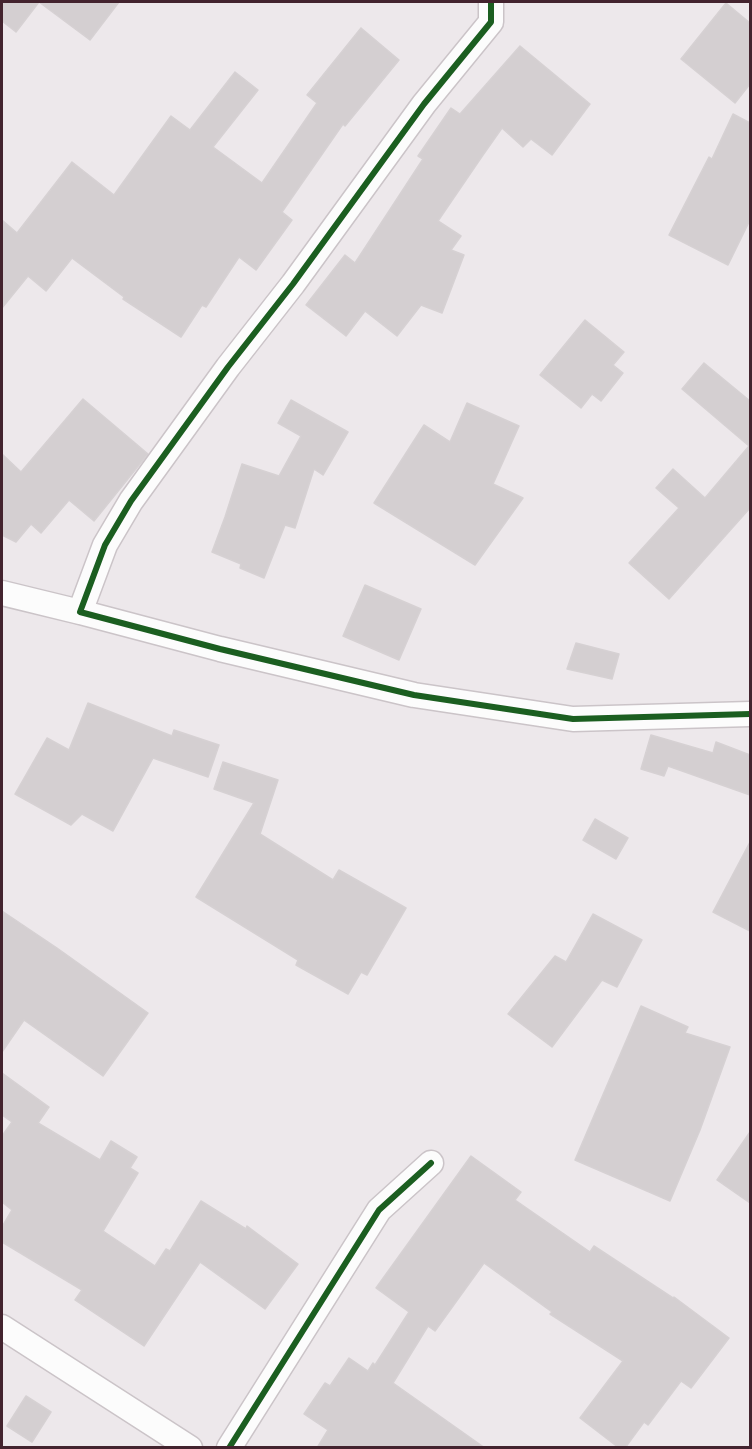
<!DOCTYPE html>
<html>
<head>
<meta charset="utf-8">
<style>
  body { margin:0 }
  #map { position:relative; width:752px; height:1449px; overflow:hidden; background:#ede8eb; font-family:"Roboto Condensed",sans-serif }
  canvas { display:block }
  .frame { position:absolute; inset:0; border:3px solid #43232e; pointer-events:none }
</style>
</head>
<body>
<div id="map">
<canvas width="752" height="1449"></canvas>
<div class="frame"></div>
</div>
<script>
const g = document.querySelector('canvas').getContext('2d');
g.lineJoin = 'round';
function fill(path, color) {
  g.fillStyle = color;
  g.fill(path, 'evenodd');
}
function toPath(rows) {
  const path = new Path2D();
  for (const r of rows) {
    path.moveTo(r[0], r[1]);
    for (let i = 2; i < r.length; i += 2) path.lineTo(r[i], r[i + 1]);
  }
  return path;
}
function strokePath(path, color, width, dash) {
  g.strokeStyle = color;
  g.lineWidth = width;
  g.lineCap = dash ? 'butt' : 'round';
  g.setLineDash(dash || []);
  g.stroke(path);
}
const building = toPath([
  [2,2,39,2,16,32,2,21,2,2],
  [39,2,119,2,90,40,39,2],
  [726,3,750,23,750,84,735,103,681,59,726,3],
  [361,28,399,60,345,126,343,124,282,212,292,220,256,270,239,257,206,307,202,305,181,337,123,299,124,297,72,258,46,291,28,276,2,308,2,220,17,233,72,162,114,195,171,116,190,130,235,72,258,90,213,147,262,183,317,103,307,95,361,28],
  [520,46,590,104,552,155,531,139,523,147,502,128,483,155,438,221,461,236,451,250,464,255,442,313,421,305,397,336,365,311,346,336,306,305,345,255,355,263,423,159,418,156,451,108,460,114,520,46],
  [733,114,750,123,750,220,728,265,669,235,709,157,712,159,733,114],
  [585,320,624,352,613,365,623,373,601,401,592,394,581,408,540,375,585,320],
  [704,363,750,401,750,508,669,599,629,563,679,508,656,488,673,469,705,498,749,446,682,389,704,363],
  [83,399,148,454,94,521,69,500,41,533,31,524,16,542,2,535,2,454,21,472,83,399],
  [291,400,348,432,323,475,314,469,295,528,285,525,264,578,240,568,241,564,212,552,225,517,242,464,279,476,301,436,278,423,291,400],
  [467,403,519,426,493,484,523,498,475,565,374,503,424,425,450,442,467,403],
  [365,585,421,609,399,660,343,636,365,585],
  [576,643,619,654,612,679,567,669,576,643],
  [88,703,172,736,174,730,219,745,208,777,153,758,113,831,82,814,71,825,15,794,47,738,69,750,88,703],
  [651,735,713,753,716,742,750,755,750,795,668,766,664,776,641,769,651,735],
  [223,762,278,780,260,834,333,880,339,870,406,908,367,975,361,972,348,994,296,965,298,960,196,897,254,803,214,789,223,762],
  [595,819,628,838,616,859,583,840,595,819],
  [750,842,750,931,713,912,750,842],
  [2,911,57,948,148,1013,103,1076,24,1020,2,1052,2,911],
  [593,914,642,940,617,987,602,980,552,1047,508,1014,555,956,566,962,593,914],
  [641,1006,688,1027,685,1033,730,1047,700,1130,670,1201,575,1160,641,1006],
  [2,1073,49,1107,38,1123,100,1160,111,1141,137,1157,130,1168,138,1173,103,1231,155,1266,166,1249,170,1251,201,1201,246,1229,247,1226,298,1264,265,1309,200,1262,144,1346,75,1300,82,1290,2,1242,2,1227,12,1210,2,1202,2,1136,12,1122,2,1115,2,1073],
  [750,1132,750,1203,717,1180,750,1132],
  [471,1156,521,1192,515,1200,590,1252,594,1246,673,1298,674,1297,729,1338,691,1388,681,1381,648,1425,644,1422,625,1448,619,1448,580,1418,623,1361,550,1314,552,1312,484,1263,435,1331,428,1326,393,1383,485,1448,317,1448,328,1430,304,1414,325,1383,330,1386,349,1358,368,1371,373,1363,375,1365,409,1312,376,1288,471,1156],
  [26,1396,51,1412,32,1442,7,1426,26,1396]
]);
fill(building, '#d4cfd1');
strokePath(building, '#d6d1d3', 1.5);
const minor = toPath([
  [491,2,491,22,424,104,293,284,228,367,131,501,105,545,80,612,220,649,414,695,573,719,750,714],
  [2,593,80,612],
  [2,1327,190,1448],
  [229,1448,379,1210,431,1163]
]);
strokePath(minor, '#cbc4c8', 27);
strokePath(minor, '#fcfcfc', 24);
strokePath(toPath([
  [491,2,491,22,424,104,293,284,228,367,131,501,105,545,80,612,220,649,414,695,573,719,750,714],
  [229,1448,379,1210,431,1163]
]), '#1b5e20', 6);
</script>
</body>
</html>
